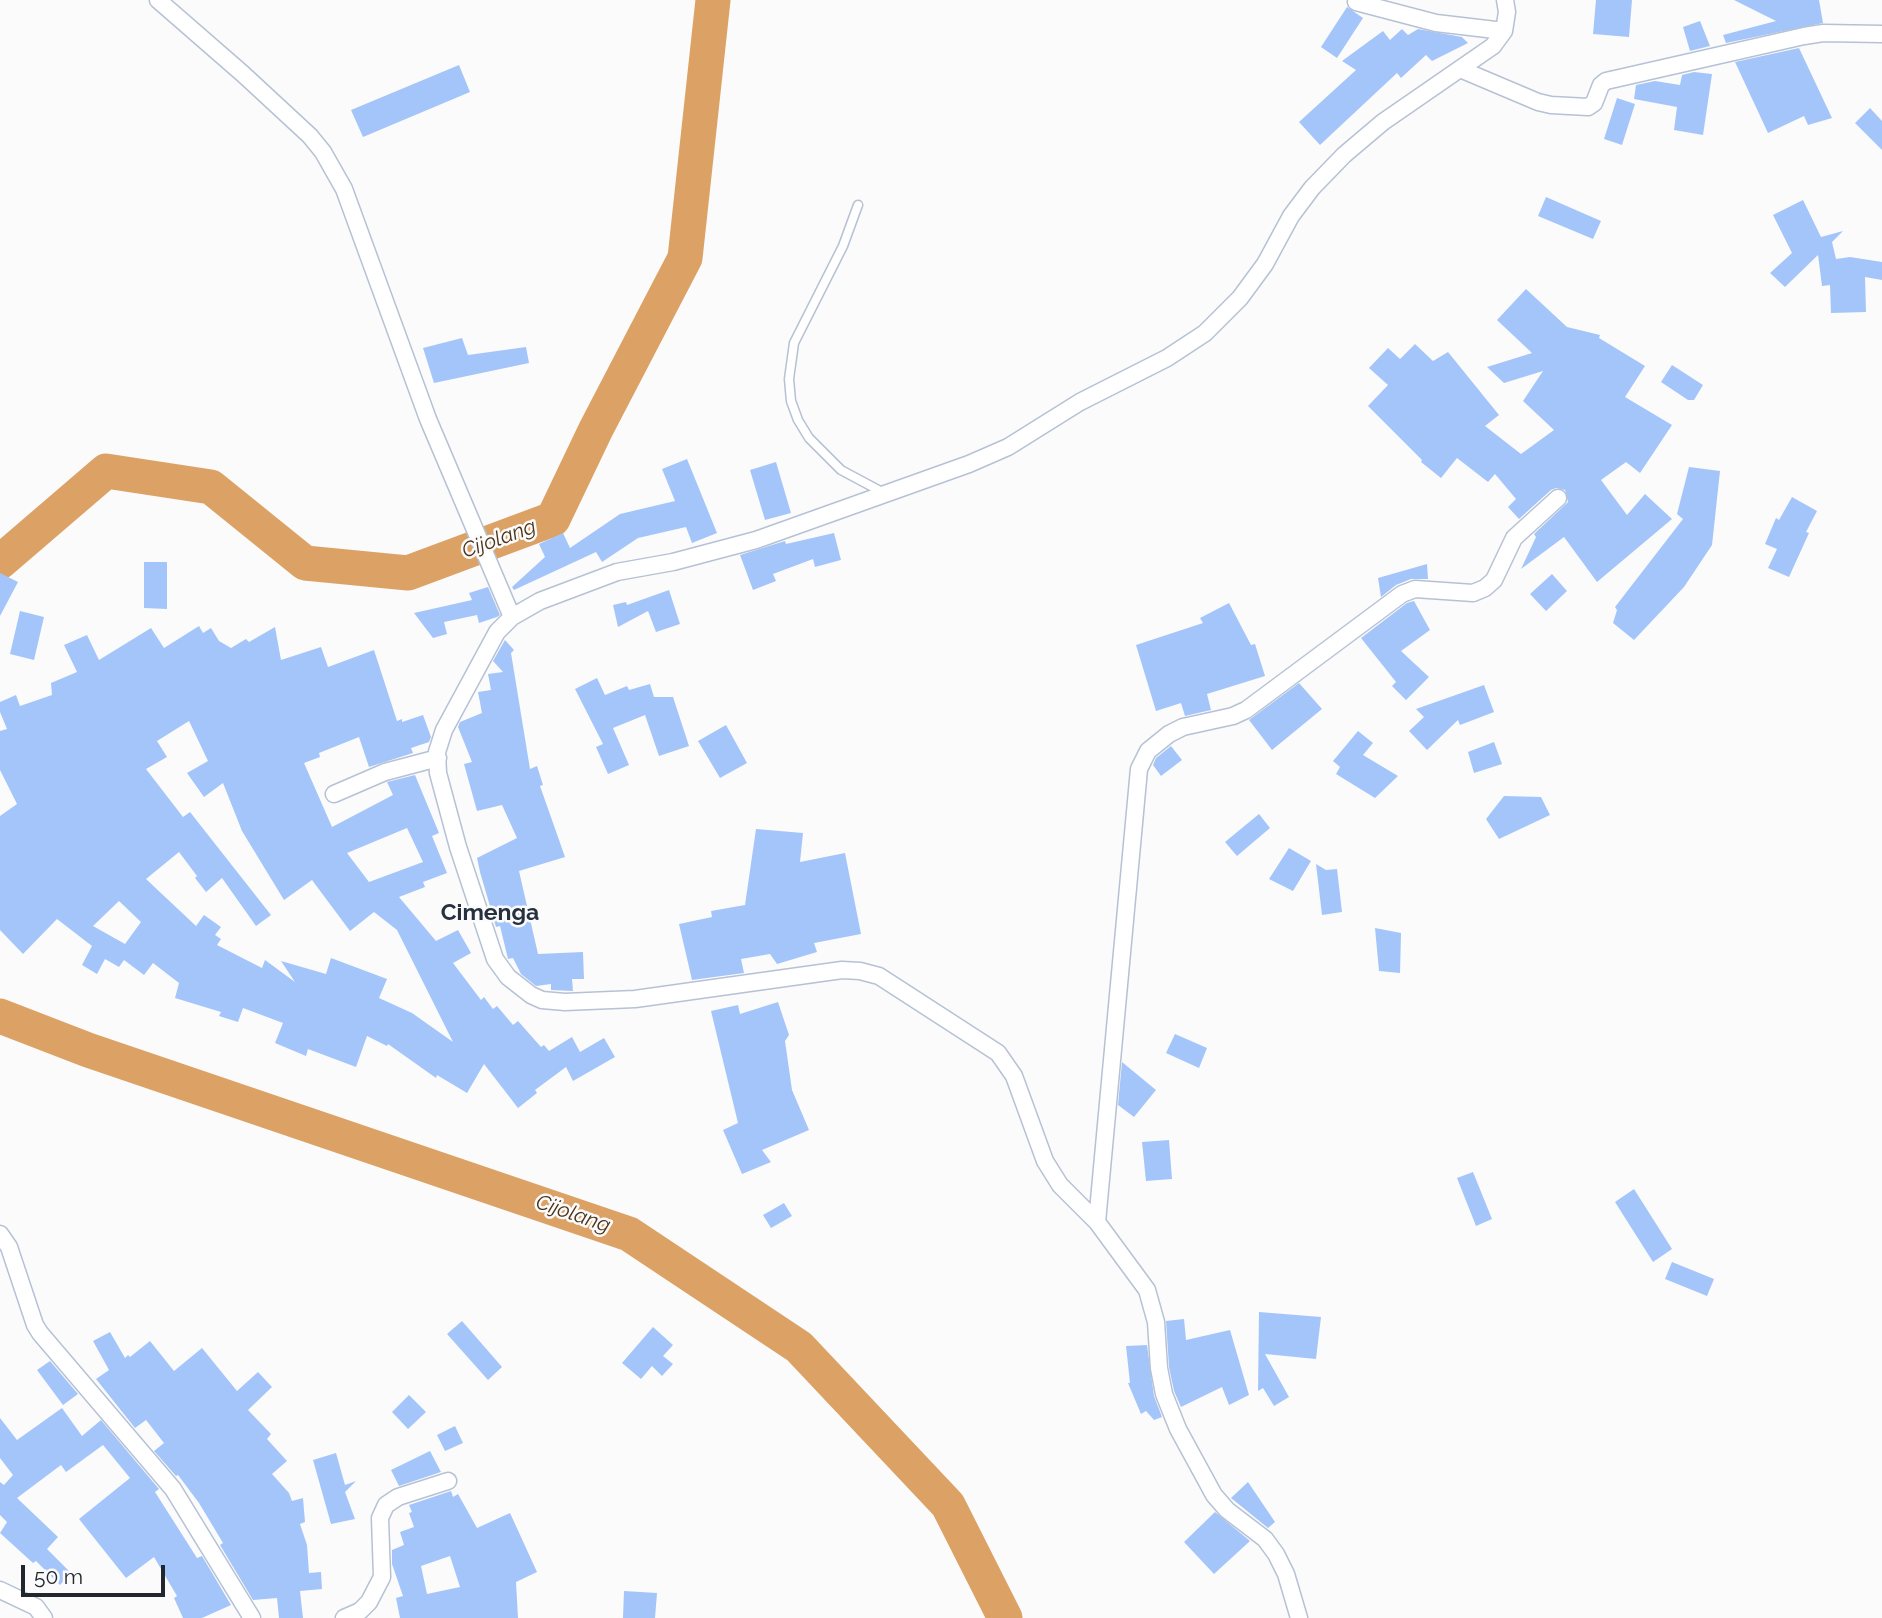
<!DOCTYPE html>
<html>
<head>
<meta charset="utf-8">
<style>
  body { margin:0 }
  #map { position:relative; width:1882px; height:1618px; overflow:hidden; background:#fbfbfb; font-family:Raleway,sans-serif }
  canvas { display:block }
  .scale { position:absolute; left:21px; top:1565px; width:144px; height:32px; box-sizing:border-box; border:4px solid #22272e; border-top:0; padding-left:9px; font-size:21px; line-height:24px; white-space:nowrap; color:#22272e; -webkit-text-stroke:5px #fbfbfb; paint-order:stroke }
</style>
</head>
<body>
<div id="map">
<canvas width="1882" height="1618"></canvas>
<div class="scale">50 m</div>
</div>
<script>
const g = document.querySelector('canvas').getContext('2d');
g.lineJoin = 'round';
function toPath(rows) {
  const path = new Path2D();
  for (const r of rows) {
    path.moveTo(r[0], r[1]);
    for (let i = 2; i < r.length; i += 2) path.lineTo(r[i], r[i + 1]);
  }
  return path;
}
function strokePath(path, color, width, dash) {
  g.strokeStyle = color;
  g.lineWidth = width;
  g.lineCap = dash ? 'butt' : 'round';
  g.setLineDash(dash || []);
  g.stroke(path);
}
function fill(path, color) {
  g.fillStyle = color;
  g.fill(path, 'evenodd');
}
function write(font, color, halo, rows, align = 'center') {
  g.font = font + ' Raleway,sans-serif';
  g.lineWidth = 5;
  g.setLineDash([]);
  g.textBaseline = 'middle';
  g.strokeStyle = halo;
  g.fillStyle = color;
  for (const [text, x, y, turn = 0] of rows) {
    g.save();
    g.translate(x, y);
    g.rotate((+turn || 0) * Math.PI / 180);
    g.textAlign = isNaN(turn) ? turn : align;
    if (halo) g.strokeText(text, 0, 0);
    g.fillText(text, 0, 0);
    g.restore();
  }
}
strokePath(toPath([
  [0,562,106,471,211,487,305,563,408,573,553,519,596,429,685,258,713,0],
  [0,1016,88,1050,629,1234,799,1347,948,1505,1005,1618]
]), '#dca265', 35);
fill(toPath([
  [1596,0,1632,0,1629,37,1593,34],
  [1734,0,1819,0,1823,23,1726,43,1723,35,1776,21],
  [1347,7,1363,18,1337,58,1321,47],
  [1700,21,1710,46,1690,51,1683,27],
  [1402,29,1408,35,1418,29,1462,37,1468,43,1432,61,1426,55,1401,78,1397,73,1320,145,1299,122,1356,70,1342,61,1383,31,1390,40],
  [1799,48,1832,118,1808,125,1804,116,1768,133,1735,62],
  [459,65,470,92,363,137,351,110],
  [1694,72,1712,74,1703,135,1674,130,1677,107,1634,99,1636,85,1655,81,1680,85,1682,75],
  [1617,98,1635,104,1622,145,1604,139],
  [1870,108,1882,121,1882,150,1855,123],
  [1546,197,1601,221,1593,239,1538,216],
  [1803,200,1821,237,1843,231,1832,242,1836,259,1850,257,1882,262,1882,280,1865,277,1866,312,1831,313,1830,285,1822,286,1818,255,1785,287,1770,273,1792,253,1773,215],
  [1526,289,1567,327,1600,335,1599,338,1645,366,1625,397,1672,425,1640,473,1626,462,1601,480,1627,515,1645,494,1672,519,1597,582,1564,537,1521,569,1536,537,1534,534,1568,502,1565,490,1556,488,1551,490,1519,519,1508,507,1516,499,1495,474,1488,482,1457,458,1441,478,1421,462,1422,460,1368,406,1388,385,1369,368,1388,348,1400,359,1415,344,1433,361,1448,352,1499,415,1485,426,1521,454,1554,430,1523,401,1543,371,1504,383,1487,367,1532,353,1497,320],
  [462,338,468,355,526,347,529,363,434,383,423,348],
  [1672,365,1703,385,1694,400,1688,400,1661,382],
  [687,459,717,533,692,543,686,527,638,538,602,562,596,552,514,590,512,587,545,557,539,544,563,533,570,548,620,514,675,501,662,469],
  [776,462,791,513,765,520,750,470],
  [1689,467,1720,471,1712,545,1684,587,1634,640,1613,623,1617,610,1615,607,1683,519,1677,514],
  [1792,497,1817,511,1806,532,1809,533,1789,577,1768,568,1777,549,1765,544,1776,518,1779,520],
  [834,533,841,560,815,567,813,559,773,574,776,581,753,590,740,555,785,541,786,544],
  [144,562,167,562,167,609,144,608],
  [1427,564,1428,579,1411,579,1396,585,1381,597,1378,578],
  [0,573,18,582,0,616],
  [1552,574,1567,591,1546,611,1530,594],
  [488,587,500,615,497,617,479,623,477,615,444,622,447,634,433,638,414,613,472,600,469,593],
  [669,590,680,624,656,632,648,611,618,627,613,605,626,602,627,605],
  [1414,601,1430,630,1401,651,1429,677,1406,700,1392,686,1396,682,1361,638,1407,603],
  [1229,603,1251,645,1255,644,1265,676,1207,694,1211,710,1185,716,1181,703,1156,711,1136,645,1203,623,1200,618],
  [20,611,44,617,34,660,10,654],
  [199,626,203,633,211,628,219,641,231,648,246,639,249,642,275,627,281,660,321,647,328,667,374,650,397,721,402,719,402,722,423,715,431,737,429,742,411,748,413,753,369,767,359,737,319,753,320,757,304,763,332,827,393,795,387,782,415,775,439,833,432,836,447,873,423,882,425,887,399,897,436,941,458,930,471,953,453,963,481,1000,484,997,493,1009,497,1006,513,1025,518,1021,541,1047,544,1045,549,1051,572,1037,580,1052,604,1038,615,1057,573,1081,566,1067,535,1090,537,1093,518,1108,484,1064,467,1093,437,1075,436,1078,388,1044,387,1046,367,1036,356,1067,308,1049,306,1056,275,1043,283,1023,243,1008,238,1022,219,1016,221,1012,175,998,179,983,153,963,144,975,124,960,119,967,105,959,97,974,82,965,92,946,57,919,23,954,0,930,0,816,17,804,0,770,0,731,7,729,0,712,0,702,16,695,20,706,52,695,51,683,77,672,64,645,87,635,99,660,151,628,164,648],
  [189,721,208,761,187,773,204,797,223,783,242,831,284,900,312,880,350,931,374,912,397,930,453,1042,412,1013,379,998,387,979,331,958,326,974,281,961,295,982,265,960,262,968,217,945,221,939,215,935,221,927,204,915,196,926,146,879,179,852,197,876,195,878,206,892,222,878,256,926,271,915,190,812,183,817,146,769,167,757,157,741],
  [407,828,423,862,369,882,347,853],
  [119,901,141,922,125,944,93,926],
  [505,640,514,650,511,653,530,769,537,766,543,785,540,786,565,857,519,871,538,954,583,952,584,979,572,979,573,991,551,990,551,984,536,986,521,974,513,958,508,959,500,926,496,927,480,872,477,858,517,838,502,805,477,811,464,764,472,762,458,727,460,722,482,713,478,692,491,690,488,674,503,672,493,661],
  [597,678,605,695,627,686,629,690,650,684,654,697,673,697,689,746,659,756,645,715,613,728,629,765,608,774,596,747,603,744,575,689],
  [1299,683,1322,709,1272,750,1249,720],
  [1484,685,1494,712,1460,725,1458,720,1427,750,1409,731,1424,717,1416,709],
  [726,725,747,763,720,778,698,741],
  [1358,731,1373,743,1363,755,1398,776,1375,798,1336,774,1340,767,1333,761],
  [1494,742,1502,764,1474,773,1468,752],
  [1171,746,1182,760,1161,776,1153,765,1156,758],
  [1504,796,1541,797,1550,815,1499,839,1486,819],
  [1259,814,1270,828,1237,856,1225,842],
  [756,829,803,833,800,862,845,853,861,934,814,943,817,952,777,964,770,954,741,959,744,973,692,980,679,924,712,917,711,911,745,905],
  [1289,848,1311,861,1293,891,1269,879],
  [1316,864,1326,870,1337,869,1342,912,1322,915],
  [1375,928,1401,933,1400,973,1379,971],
  [778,1002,789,1035,785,1041,792,1090,809,1130,762,1150,771,1162,742,1174,723,1130,738,1123,711,1011,738,1005,740,1014],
  [1175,1034,1207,1048,1199,1068,1166,1053],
  [1122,1062,1156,1090,1134,1117,1118,1105],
  [1169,1140,1172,1179,1146,1181,1142,1142],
  [1473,1172,1492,1219,1476,1226,1457,1178],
  [1634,1189,1672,1249,1653,1262,1615,1202],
  [784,1203,792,1216,771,1228,763,1215],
  [1672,1262,1714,1279,1707,1296,1665,1279],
  [1259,1312,1321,1317,1316,1359,1265,1354,1289,1397,1274,1406,1263,1388,1258,1391],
  [1184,1319,1186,1340,1230,1330,1249,1395,1229,1405,1222,1387,1181,1407,1174,1391,1169,1367,1166,1321],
  [462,1321,502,1367,488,1380,447,1334],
  [653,1327,673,1345,663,1356,673,1364,662,1376,652,1366,641,1379,622,1363],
  [110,1332,125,1358,128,1355,130,1357,150,1341,174,1371,202,1348,237,1391,258,1372,272,1387,248,1410,271,1434,267,1439,287,1461,272,1474,289,1493,292,1501,303,1498,305,1522,300,1524,307,1545,309,1573,321,1572,322,1589,300,1591,303,1618,279,1618,277,1598,253,1600,220,1545,223,1543,199,1503,178,1475,176,1476,154,1451,164,1443,146,1420,135,1428,96,1379,109,1370,93,1341],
  [1147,1345,1154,1396,1162,1417,1154,1420,1146,1411,1141,1414,1128,1383,1130,1383,1126,1346],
  [50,1361,78,1394,63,1405,37,1370],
  [409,1395,426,1412,408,1429,392,1412],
  [62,1408,82,1436,101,1420,159,1489,155,1492,197,1558,202,1556,231,1605,202,1618,183,1618,174,1598,177,1596,154,1557,126,1578,79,1519,130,1478,103,1445,66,1472,61,1465,17,1498,58,1537,47,1549,71,1573,60,1585,36,1561,33,1563,0,1533,7,1522,0,1515,0,1482,4,1485,13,1475,0,1458,0,1418,17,1440],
  [455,1426,463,1443,445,1451,437,1435],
  [430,1451,441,1472,399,1486,391,1470],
  [336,1453,345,1485,356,1481,345,1492,355,1519,331,1524,313,1460],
  [1248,1482,1275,1522,1268,1528,1231,1498],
  [451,1491,453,1497,458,1494,477,1528,510,1513,537,1572,516,1582,518,1618,400,1618,396,1598,403,1596,392,1564,392,1550,404,1545,400,1532,414,1527,409,1513,412,1512,409,1505],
  [450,1556,460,1587,427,1594,421,1566],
  [1215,1512,1250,1541,1214,1574,1184,1542],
  [624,1591,657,1593,655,1618,623,1618]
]), '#a4c5fa');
const service = toPath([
  [858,205,843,246,794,343,789,379,791,401,798,420,809,438,841,470,884,493]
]);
const minor = toPath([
  [158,0,243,74,310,136,323,152,344,189,428,419,512,617],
  [1356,2,1436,23,1504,31],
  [1460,69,1538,102,1551,105,1588,107,1594,103,1601,85,1606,81,1804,36,1823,33,1882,34],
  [334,794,385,772,438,758],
  [1097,1222,1139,769,1148,751,1169,734,1183,727,1233,716,1246,710,1402,594,1415,589,1473,593,1485,588,1494,580,1514,538,1558,498],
  [0,1234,9,1247,35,1325,40,1333,173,1489,252,1618],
  [0,1590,36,1607,44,1618],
  [344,1618,360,1611,369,1602,382,1577,380,1518,386,1505,398,1497,448,1481],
  [1299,1618,1286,1574,1276,1554,1265,1539,1227,1510,1214,1495,1178,1429,1164,1394,1159,1368,1156,1322,1147,1290,1097,1222,1060,1185,1045,1161,1014,1076,998,1053,879,976,860,971,842,970,635,999,565,1002,542,1000,531,995,508,977,495,959,458,847,438,773,437,752,444,730,497,632,512,617,540,601,617,572,673,562,756,540,969,464,1008,447,1080,402,1167,358,1205,333,1240,298,1265,264,1291,216,1312,188,1344,155,1383,122,1493,46,1504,31,1507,12,1505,0]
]);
strokePath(service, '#b6c2d4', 11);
strokePath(minor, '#b6c2d4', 19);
strokePath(service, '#fff', 8);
strokePath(minor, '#fff', 16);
write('italic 21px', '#4c3319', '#fbfbfb', [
  ["Cijolang",499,539,-20],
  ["Cijolang",573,1214,19]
]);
write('bold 23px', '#26303e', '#fbfbfb', [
  ["Cimenga",490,913]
]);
</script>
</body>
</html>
